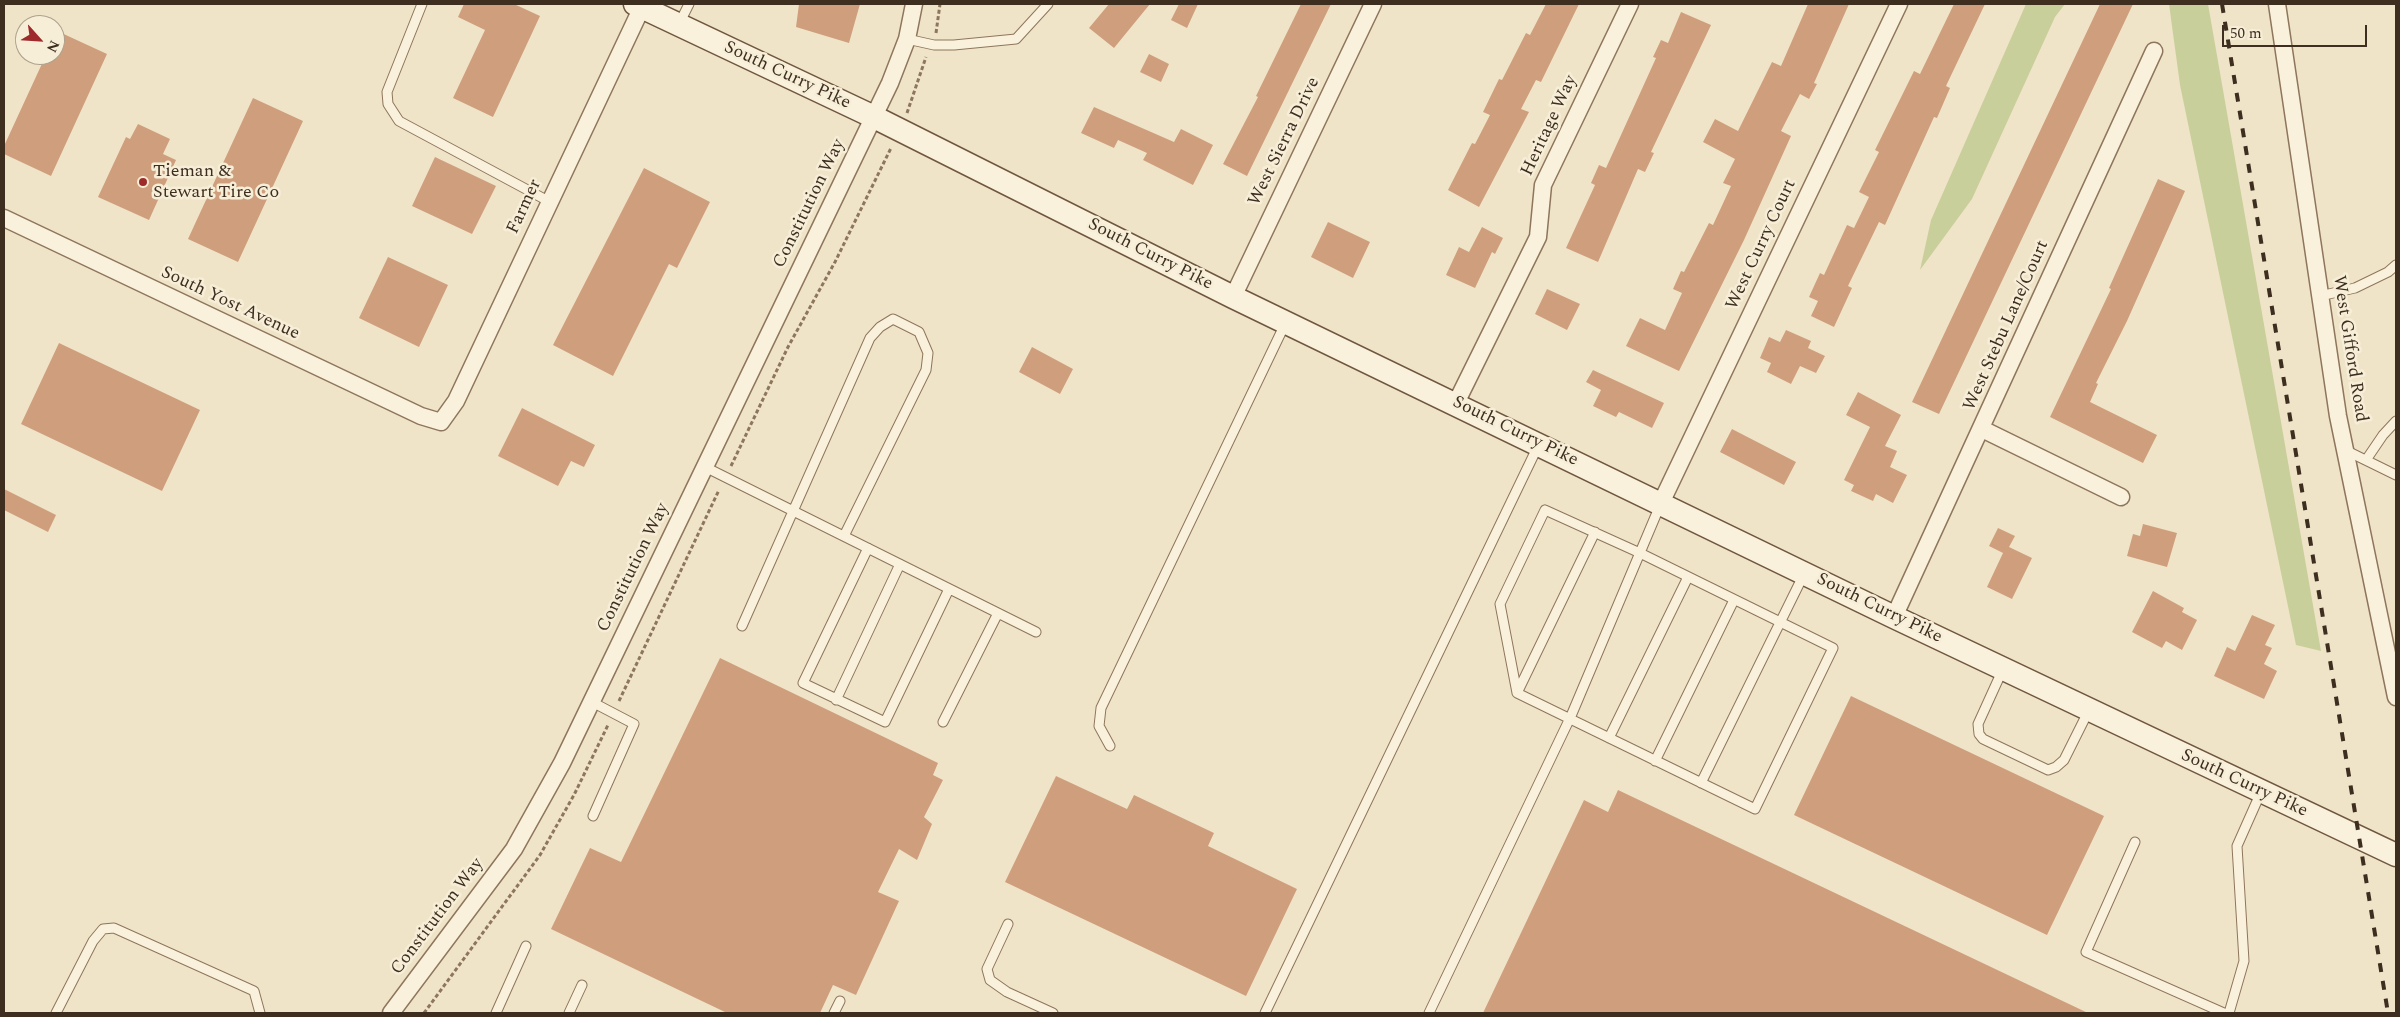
<!DOCTYPE html>
<html>
<head>
<meta charset="utf-8">
<style>
  body { margin:0 }
  #map { position:relative; width:2400px; height:1017px; overflow:hidden; background:#f0e4c8; font-family:Spectral,serif }
  canvas { display:block }
  .frame { position:absolute; inset:0; border:5px solid #3d2e20; pointer-events:none }
  .north { position:absolute; left:15px; top:15px; width:50px; height:50px; box-sizing:border-box; background:#f7eed8; border:1px solid #ada18e; border-radius:50%; rotate:116deg; font-size:14px; font-weight:700; line-height:20px; text-align:center; color:#3d2e20 }
  .north::after { content:''; display:block; margin:auto; width:18px; height:22px; background:#9e2a2b; clip-path:polygon(50% 0,100% 100%,50% 72%,0 100%) }
  .scale { position:absolute; left:2222px; top:25px; width:145px; height:22px; box-sizing:border-box; border:2px solid #3d2e20; border-top:0; padding-left:6px; font-size:15px; line-height:18px; white-space:nowrap; color:#3d2e20; -webkit-text-stroke:4px #f7eed8; paint-order:stroke }
</style>
</head>
<body>
<div id="map">
<canvas width="2400" height="1017"></canvas>
<div class="frame"></div>
<div class="north">N</div>
<div class="scale">50 m</div>
</div>
<script>
const g = document.querySelector('canvas').getContext('2d');
g.lineJoin = 'round';
function fill(path, color) {
  g.fillStyle = color;
  g.fill(path, 'evenodd');
}
function toPath(rows) {
  const path = new Path2D();
  for (const r of rows) {
    path.moveTo(r[0], r[1]);
    for (let i = 2; i < r.length; i += 2) path.lineTo(r[i], r[i + 1]);
  }
  return path;
}
function strokePath(path, color, width, dash) {
  g.strokeStyle = color;
  g.lineWidth = width;
  g.lineCap = dash ? 'butt' : 'round';
  g.setLineDash(dash || []);
  g.stroke(path);
}
function write(font, color, halo, rows, align = 'center') {
  g.font = font + ' Spectral,serif';
  g.lineWidth = 5;
  g.setLineDash([]);
  g.textBaseline = 'middle';
  g.strokeStyle = halo;
  g.fillStyle = color;
  for (const [text, x, y, turn = 0] of rows) {
    g.save();
    g.translate(x, y);
    g.rotate((+turn || 0) * Math.PI / 180);
    g.textAlign = isNaN(turn) ? turn : align;
    if (halo) g.strokeText(text, 0, 0);
    g.fillText(text, 0, 0);
    g.restore();
  }
}
fill(toPath([
  [2026,4,2065,4,2055,17,1972,199,1920,270,1931,220],
  [2169,4,2208,4,2321,651,2296,645,2180,85]
]), '#c9cf9b');
fill(toPath([
  [464,4,514,4,540,16,493,117,453,98,485,30,458,17],
  [799,4,860,4,849,43,796,27],
  [1109,4,1150,4,1114,48,1089,28],
  [1179,4,1198,4,1187,28,1171,20],
  [1301,4,1331,4,1247,176,1223,164,1258,97,1256,96],
  [1546,4,1579,4,1541,82,1536,80,1521,109,1529,112,1479,207,1448,190,1472,143,1475,144,1490,115,1483,112,1499,79,1502,80,1526,33,1530,35],
  [1808,4,1849,4,1814,83,1817,84,1809,99,1800,94,1781,131,1791,136,1744,240,1679,371,1626,346,1640,318,1665,330,1682,293,1673,289,1681,271,1684,272,1709,223,1713,225,1731,186,1723,183,1735,159,1703,142,1715,119,1738,131,1772,62,1781,66],
  [1954,4,1985,4,1946,86,1950,88,1937,118,1934,117,1885,225,1879,222,1848,286,1852,288,1834,327,1811,316,1818,301,1809,297,1820,273,1824,275,1847,225,1854,228,1869,197,1859,192,1879,152,1875,150,1914,71,1920,74],
  [2100,4,2133,4,1939,414,1912,402],
  [1681,12,1711,25,1651,152,1654,153,1645,172,1638,169,1598,262,1566,248,1595,185,1591,183,1599,165,1606,168,1656,58,1653,57,1661,40,1668,43],
  [55,30,107,54,51,176,4,154,4,146,46,55,55,55],
  [1149,54,1169,64,1161,82,1140,72],
  [253,98,303,121,238,262,188,239],
  [1094,107,1174,142,1181,129,1213,145,1193,185,1143,160,1147,153,1118,140,1114,148,1081,133],
  [138,124,170,139,163,154,176,160,149,220,98,197,126,137,130,139],
  [435,157,496,186,472,234,412,206],
  [644,168,710,202,677,268,669,264,613,376,553,345],
  [2158,179,2185,191,2127,321,2096,383,2098,384,2090,402,2157,435,2143,463,2050,417,2111,289,2109,288],
  [1328,222,1370,242,1353,278,1311,257],
  [1482,227,1503,238,1495,254,1492,252,1475,288,1446,275,1459,247,1469,252],
  [388,257,448,285,419,347,359,318],
  [1547,289,1580,304,1567,330,1535,314],
  [1786,330,1811,341,1808,348,1825,356,1816,373,1800,366,1791,384,1767,372,1771,363,1760,358,1769,337,1780,342],
  [59,343,200,410,162,491,21,424],
  [1032,347,1073,369,1060,394,1019,372],
  [1593,370,1664,403,1652,428,1619,412,1616,417,1593,406,1601,390,1586,382],
  [1858,392,1901,415,1885,446,1897,451,1890,467,1907,475,1893,503,1876,494,1873,501,1851,491,1854,485,1844,480,1870,427,1846,415],
  [522,408,595,445,584,467,571,461,558,486,498,456],
  [1732,429,1796,462,1784,485,1720,452],
  [4,489,56,515,48,532,4,510],
  [2143,524,2177,533,2167,567,2127,556,2133,534,2140,536],
  [1998,528,2015,536,2009,547,2032,558,2012,599,1987,587,2003,553,1989,546],
  [2153,591,2184,608,2182,612,2197,620,2182,650,2166,641,2162,648,2132,632],
  [2252,615,2275,625,2265,645,2272,648,2264,664,2277,671,2264,699,2214,676,2227,647,2235,651],
  [720,658,938,763,933,775,943,780,924,817,932,824,917,860,899,849,878,892,899,901,856,995,833,985,820,1013,727,1013,551,929,590,848,621,862],
  [1851,696,2104,816,2047,935,1794,815],
  [1056,776,1127,809,1134,795,1214,833,1208,846,1297,889,1246,996,1005,882],
  [1618,790,2088,1013,1483,1013,1584,800,1608,812]
]), '#cf9f7d');
const lane = toPath([
  [422,4,387,92,388,104,399,121,550,202],
  [679,24,689,4],
  [907,39,934,45,954,45,1016,39,1048,4],
  [2320,296,2355,288,2388,272,2396,265],
  [2345,450,2396,475],
  [2366,460,2383,435,2396,421],
  [705,467,1036,632],
  [1545,510,1640,553,1833,648,1755,809,1517,693,1500,604,1545,510],
  [868,548,803,683,885,722,949,589],
  [742,626,870,338,880,327,893,319,919,332,928,353,926,370,844,536],
  [2003,669,1978,724,1979,734,1983,739,2048,770,2056,767,2064,760,2089,710],
  [1517,693,1595,532],
  [836,700,900,564],
  [592,702,634,724,593,816],
  [943,722,998,613],
  [1609,738,1688,577],
  [1110,746,1099,726,1101,708,1286,322],
  [1655,761,1734,600],
  [1701,783,1804,574],
  [2135,842,2086,952,2224,1013],
  [1008,924,987,969,990,980,1007,992,1053,1013],
  [56,1013,93,941,103,929,114,928,254,991,260,1013],
  [496,1013,526,946],
  [569,1013,582,985],
  [834,1013,840,1001],
  [1265,1013,1538,446],
  [1429,1013,1571,716,1661,503],
  [2229,1013,2244,961,2237,846,2261,792]
]);
const street = toPath([
  [2277,4,2338,416,2396,697],
  [4,218,421,416,441,422,456,401,642,7],
  [1233,297,1373,4],
  [1456,403,1538,237,1543,185,1630,4],
  [1982,429,2121,497],
  [1661,503,1899,4],
  [1894,617,2154,51],
  [391,1013,514,849,562,763,890,83,907,39,914,4]
]);
const secondary = toPath([
  [635,4,874,117,1233,297,1894,617,2396,855]
]);
strokePath(lane, '#8d765c', 11);
strokePath(street, '#8d765c', 19);
strokePath(secondary, '#6f573f', 25);
strokePath(toPath([
  [936,33,940,4],
  [907,113,926,57],
  [731,466,788,347,835,262,891,148],
  [619,701,719,490],
  [424,1013,540,855,574,795,608,725]
]), '#8d765c', 3, [4, 2.5]);
strokePath(lane, '#faf1dc', 9);
strokePath(street, '#faf1dc', 16);
strokePath(secondary, '#faf1dc', 22);
strokePath(toPath([
  [2222,4,2388,1013]
]), '#3d2e20', 4, [9, 9]);
for (const [x, y, r, color] of [
  [143,182,5,"#9e2a2b"]
]) {
  const dot = new Path2D();
  dot.arc(x, y, r, 0, 2 * Math.PI);
  g.fillStyle = color;
  g.fill(dot);
  strokePath(dot, '#f7eed8', 2);
}
write('18px', '#3d2e20', '#f7eed8', [
  ["South Curry Pike",787,76,25],
  ["Heritage Way",1550,126,-65],
  ["West Sierra Drive",1285,142,-64],
  ["Constitution Way",810,204,-64],
  ["Farmer",525,207,-65],
  ["West Curry Court",1762,245,-65],
  ["South Curry Pike",1150,255,27],
  ["South Yost Avenue",230,304,25],
  ["West Stebu Lane/Court",2007,326,-66],
  ["West Gifford Road",2349,349,81],
  ["South Curry Pike",1515,432,26],
  ["Constitution Way",634,568,-64],
  ["South Curry Pike",1879,609,26],
  ["South Curry Pike",2244,784,25],
  ["Constitution Way",438,917,-53]
]);
write('18px', '#3d2e20', '#f7eed8', [
  ["Tieman &",153,172],
  ["Stewart Tire Co",153,193]
], 'left');
</script>
</body>
</html>
